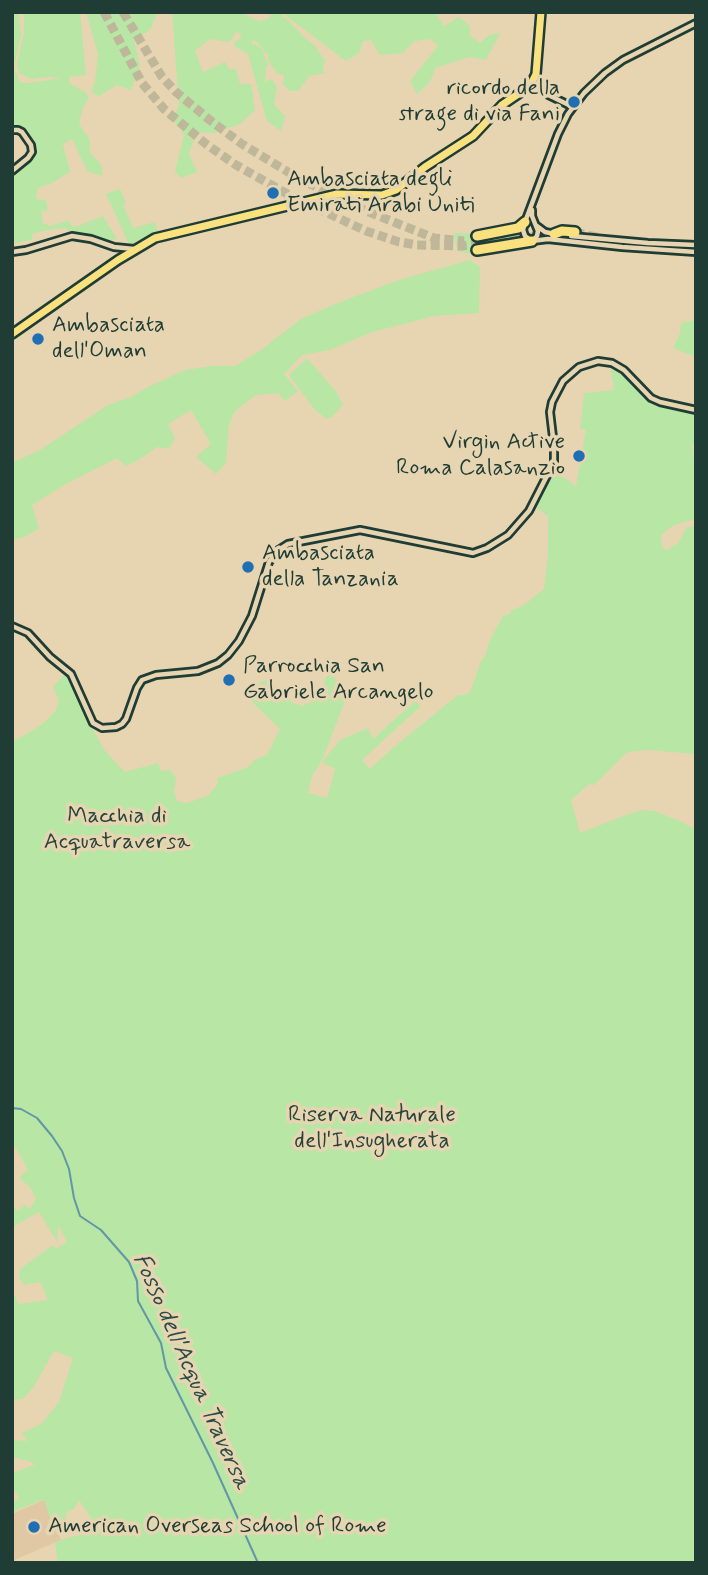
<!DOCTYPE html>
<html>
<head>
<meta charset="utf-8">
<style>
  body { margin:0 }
  #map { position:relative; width:708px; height:1575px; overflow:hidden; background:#e7d5b2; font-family:Mynerve,sans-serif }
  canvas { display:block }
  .frame { position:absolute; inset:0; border:14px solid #1f3d34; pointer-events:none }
</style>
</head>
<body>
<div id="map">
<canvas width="708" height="1575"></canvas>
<div class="frame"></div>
</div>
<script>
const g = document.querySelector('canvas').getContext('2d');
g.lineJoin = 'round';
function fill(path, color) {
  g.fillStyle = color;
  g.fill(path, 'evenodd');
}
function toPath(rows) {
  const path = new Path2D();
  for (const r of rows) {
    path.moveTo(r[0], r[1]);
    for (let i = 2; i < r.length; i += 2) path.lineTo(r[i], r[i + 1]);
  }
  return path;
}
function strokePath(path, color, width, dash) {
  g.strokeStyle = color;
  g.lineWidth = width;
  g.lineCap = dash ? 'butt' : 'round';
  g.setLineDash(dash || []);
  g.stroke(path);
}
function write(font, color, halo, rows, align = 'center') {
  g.font = font + ' Mynerve,sans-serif';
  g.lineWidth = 7;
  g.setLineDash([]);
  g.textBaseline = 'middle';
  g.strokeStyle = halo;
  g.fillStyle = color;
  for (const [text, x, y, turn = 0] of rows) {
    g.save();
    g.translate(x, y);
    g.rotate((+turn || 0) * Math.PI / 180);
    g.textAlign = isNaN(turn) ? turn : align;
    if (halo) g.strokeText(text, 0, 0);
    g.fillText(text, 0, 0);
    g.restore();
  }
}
fill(toPath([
  [46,1499,61,1540,12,1561,12,1514]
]), '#e1c8a5');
fill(toPath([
  [12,12,18,12,21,34,14,68,20,82,28,83,62,78,48,77,31,79,19,73,17,64,24,33,24,12,80,12,86,75,69,77,70,84,85,92,89,98,83,107,79,124,90,140,90,152,102,166,102,176,87,171,72,139,63,144,70,172,52,183,38,188,36,199,46,200,48,210,41,212,43,223,50,226,69,220,72,227,78,226,103,216,117,239,106,241,85,234,68,231,66,228,51,229,32,234,33,239,18,243,12,242,12,175,32,160,36,151,33,141,24,128,15,125,12,126],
  [86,12,158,12,150,30,134,40,140,65,131,90,117,85,99,96,91,92,95,82,98,54],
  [172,12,239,12,259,21,268,19,273,12,278,12,289,21,303,36,315,46,325,61,323,68,325,73,309,76,299,90,292,91,288,90,283,84,284,75,277,73,268,61,268,54,264,52,262,47,257,42,252,40,252,44,261,47,268,65,266,68,265,82,272,79,277,87,274,104,285,116,281,131,267,121,248,54,233,45,237,40,241,39,241,36,238,32,234,33,233,39,228,42,210,39,195,51,203,72,225,62,229,69,236,69,240,84,251,84,255,110,240,124,215,133,196,132,189,154,197,172,181,178,175,172,184,135,173,119,179,105],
  [281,12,435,12,444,26,459,17,470,26,470,36,480,43,489,35,500,33,486,60,469,57,435,68,430,82,417,94,410,81,438,46,431,39,414,41,403,53,380,55,371,40,363,41,359,53,346,61],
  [120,189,126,203,123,204,133,228,155,222,159,235,130,246,106,194],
  [521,229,521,235,524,240,477,252,466,253,457,251,454,233,477,234],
  [470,260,480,267,479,313,434,316,372,332,330,350,302,355,284,374,298,391,285,401,278,393,256,395,235,411,229,425,226,463,216,474,196,457,211,444,191,410,168,424,175,438,169,449,157,447,140,459,126,466,117,458,64,485,32,505,39,529,22,538,12,539,12,463,40,450,108,405,129,398,150,386,185,370,212,366,235,366,261,350,301,319,335,304,399,280],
  [696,320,696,357,673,348,680,333,681,323],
  [307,358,337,393,343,405,333,416,327,419,315,410,289,375],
  [610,365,617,368,626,375,643,397,654,403,696,411,696,444,692,445,696,478,696,519,674,525,661,535,662,547,666,550,678,543,687,527,696,526,696,754,648,750,629,752,625,754,594,785,589,784,571,800,580,833,626,815,643,810,655,811,682,822,696,830,696,1563,58,1563,55,1543,66,1538,90,1533,89,1520,93,1521,79,1500,74,1509,65,1513,70,1529,60,1534,52,1525,44,1499,15,1511,12,1508,12,1503,19,1499,12,1484,12,1473,34,1465,32,1462,12,1457,12,1440,27,1441,22,1433,41,1424,59,1402,73,1358,54,1351,33,1388,23,1399,12,1400,12,1296,15,1295,18,1304,48,1300,40,1282,24,1285,19,1277,20,1269,53,1245,55,1249,67,1242,58,1225,57,1242,39,1212,14,1226,12,1223,12,1205,18,1211,25,1205,30,1209,36,1199,30,1187,19,1178,28,1170,12,1141,12,740,16,740,40,726,55,712,59,700,53,687,66,672,71,676,91,726,105,751,125,772,158,763,161,771,170,770,175,776,176,781,174,790,177,801,187,803,209,795,218,783,217,778,246,768,253,763,252,761,267,755,280,729,251,701,248,689,269,678,293,703,303,706,320,696,323,690,325,679,329,674,336,679,345,701,322,760,312,776,308,793,327,798,335,769,322,762,340,740,368,728,373,739,415,701,421,706,362,760,370,769,394,747,458,695,465,695,470,692,481,661,486,654,489,642,503,616,510,614,512,610,524,605,544,589,548,556,548,516,534,506,551,475,555,471,576,486,586,430,580,429,584,393,614,390]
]), '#b7e6a5');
strokePath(toPath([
  [12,1108,21,1109,37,1118,52,1136,62,1151,69,1169,74,1198,80,1216,101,1230,129,1262,137,1281,138,1301,161,1343,166,1368,213,1463,258,1563]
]), '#6396a6', 2);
strokePath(toPath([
  [104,12,142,83,164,109,206,144,236,165,291,196,366,231,399,242,417,245,461,246,533,237,556,238],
  [123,12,162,77,176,92,211,121,242,144,298,178,366,211,434,238,464,241],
  [575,232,601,238]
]), '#bfb799', 9, [9, 4.5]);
const minor = toPath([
  [696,23,623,60,605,73,584,93,568,114,558,134,525,222,523,230,525,236,532,241,548,239,622,247,696,252],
  [530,86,573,107],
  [12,130,18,130,22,132,31,145,32,152,28,158,12,171],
  [532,210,532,216,538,231,537,236,533,240],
  [537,226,545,232,555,234],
  [571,236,648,243,696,245],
  [12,252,26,250,72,236,91,239,114,247,134,249],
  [12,626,28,633,50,657,71,674,93,723,102,728,116,727,122,724,126,719,137,688,142,680,156,675,198,671,218,663,228,655,239,641,252,616,269,562,277,551,288,544,360,530,473,553,487,548,508,535,529,511,554,462,554,446,550,412,552,402,563,381,579,367,598,361,612,363,624,370,651,398,660,402,696,410]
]);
const major = toPath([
  [12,334,118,260,155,238,337,194,382,195,396,190,425,167,473,136,502,105,530,86,536,74,541,12]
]);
const highway = toPath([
  [554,234,562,231,575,232],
  [477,236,518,228,525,222],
  [477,250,532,241]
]);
strokePath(minor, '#1f3d34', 10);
strokePath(major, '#1f3d34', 12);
strokePath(highway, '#1f3d34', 14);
strokePath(minor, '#e7d5b2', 4.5);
strokePath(major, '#fae180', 7);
strokePath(highway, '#fae180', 9);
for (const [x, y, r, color] of [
  [574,102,7,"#1f6fb2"],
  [273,193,7,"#1f6fb2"],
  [38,339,7,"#1f6fb2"],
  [579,456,7,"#1f6fb2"],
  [248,567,7,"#1f6fb2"],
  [229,680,7,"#1f6fb2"],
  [34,1527,7,"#1f6fb2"]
]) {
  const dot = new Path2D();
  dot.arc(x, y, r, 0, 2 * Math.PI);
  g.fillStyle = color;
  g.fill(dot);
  strokePath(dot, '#e7d5b2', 2.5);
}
write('23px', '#1f3d34', '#e7d5b2', [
  ["ricordo della",560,89,"right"],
  ["strage di via Fani",560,115,"right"],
  ["Ambasciata degli",287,180],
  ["Emirati Arabi Uniti",287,206],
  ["Ambasciata",52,326],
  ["dell'Oman",52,352],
  ["Virgin Active",565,443,"right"],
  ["Roma Calasanzio",565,469,"right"],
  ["Ambasciata",262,554],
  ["della Tanzania",262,580],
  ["Parrocchia San",243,667],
  ["Gabriele Arcangelo",243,693],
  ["American Overseas School of Rome",48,1527]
], 'left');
write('23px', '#27453a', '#e7d5b2', [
  ["Macchia di",117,817],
  ["Acquatraversa",117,843],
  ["Riserva Naturale",372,1116],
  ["dell'Insugherata",372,1142]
]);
write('italic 24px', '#2a4c47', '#e7d5b2', [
  ["Fosso dell'Acqua Traversa",190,1372,66]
]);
</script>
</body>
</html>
